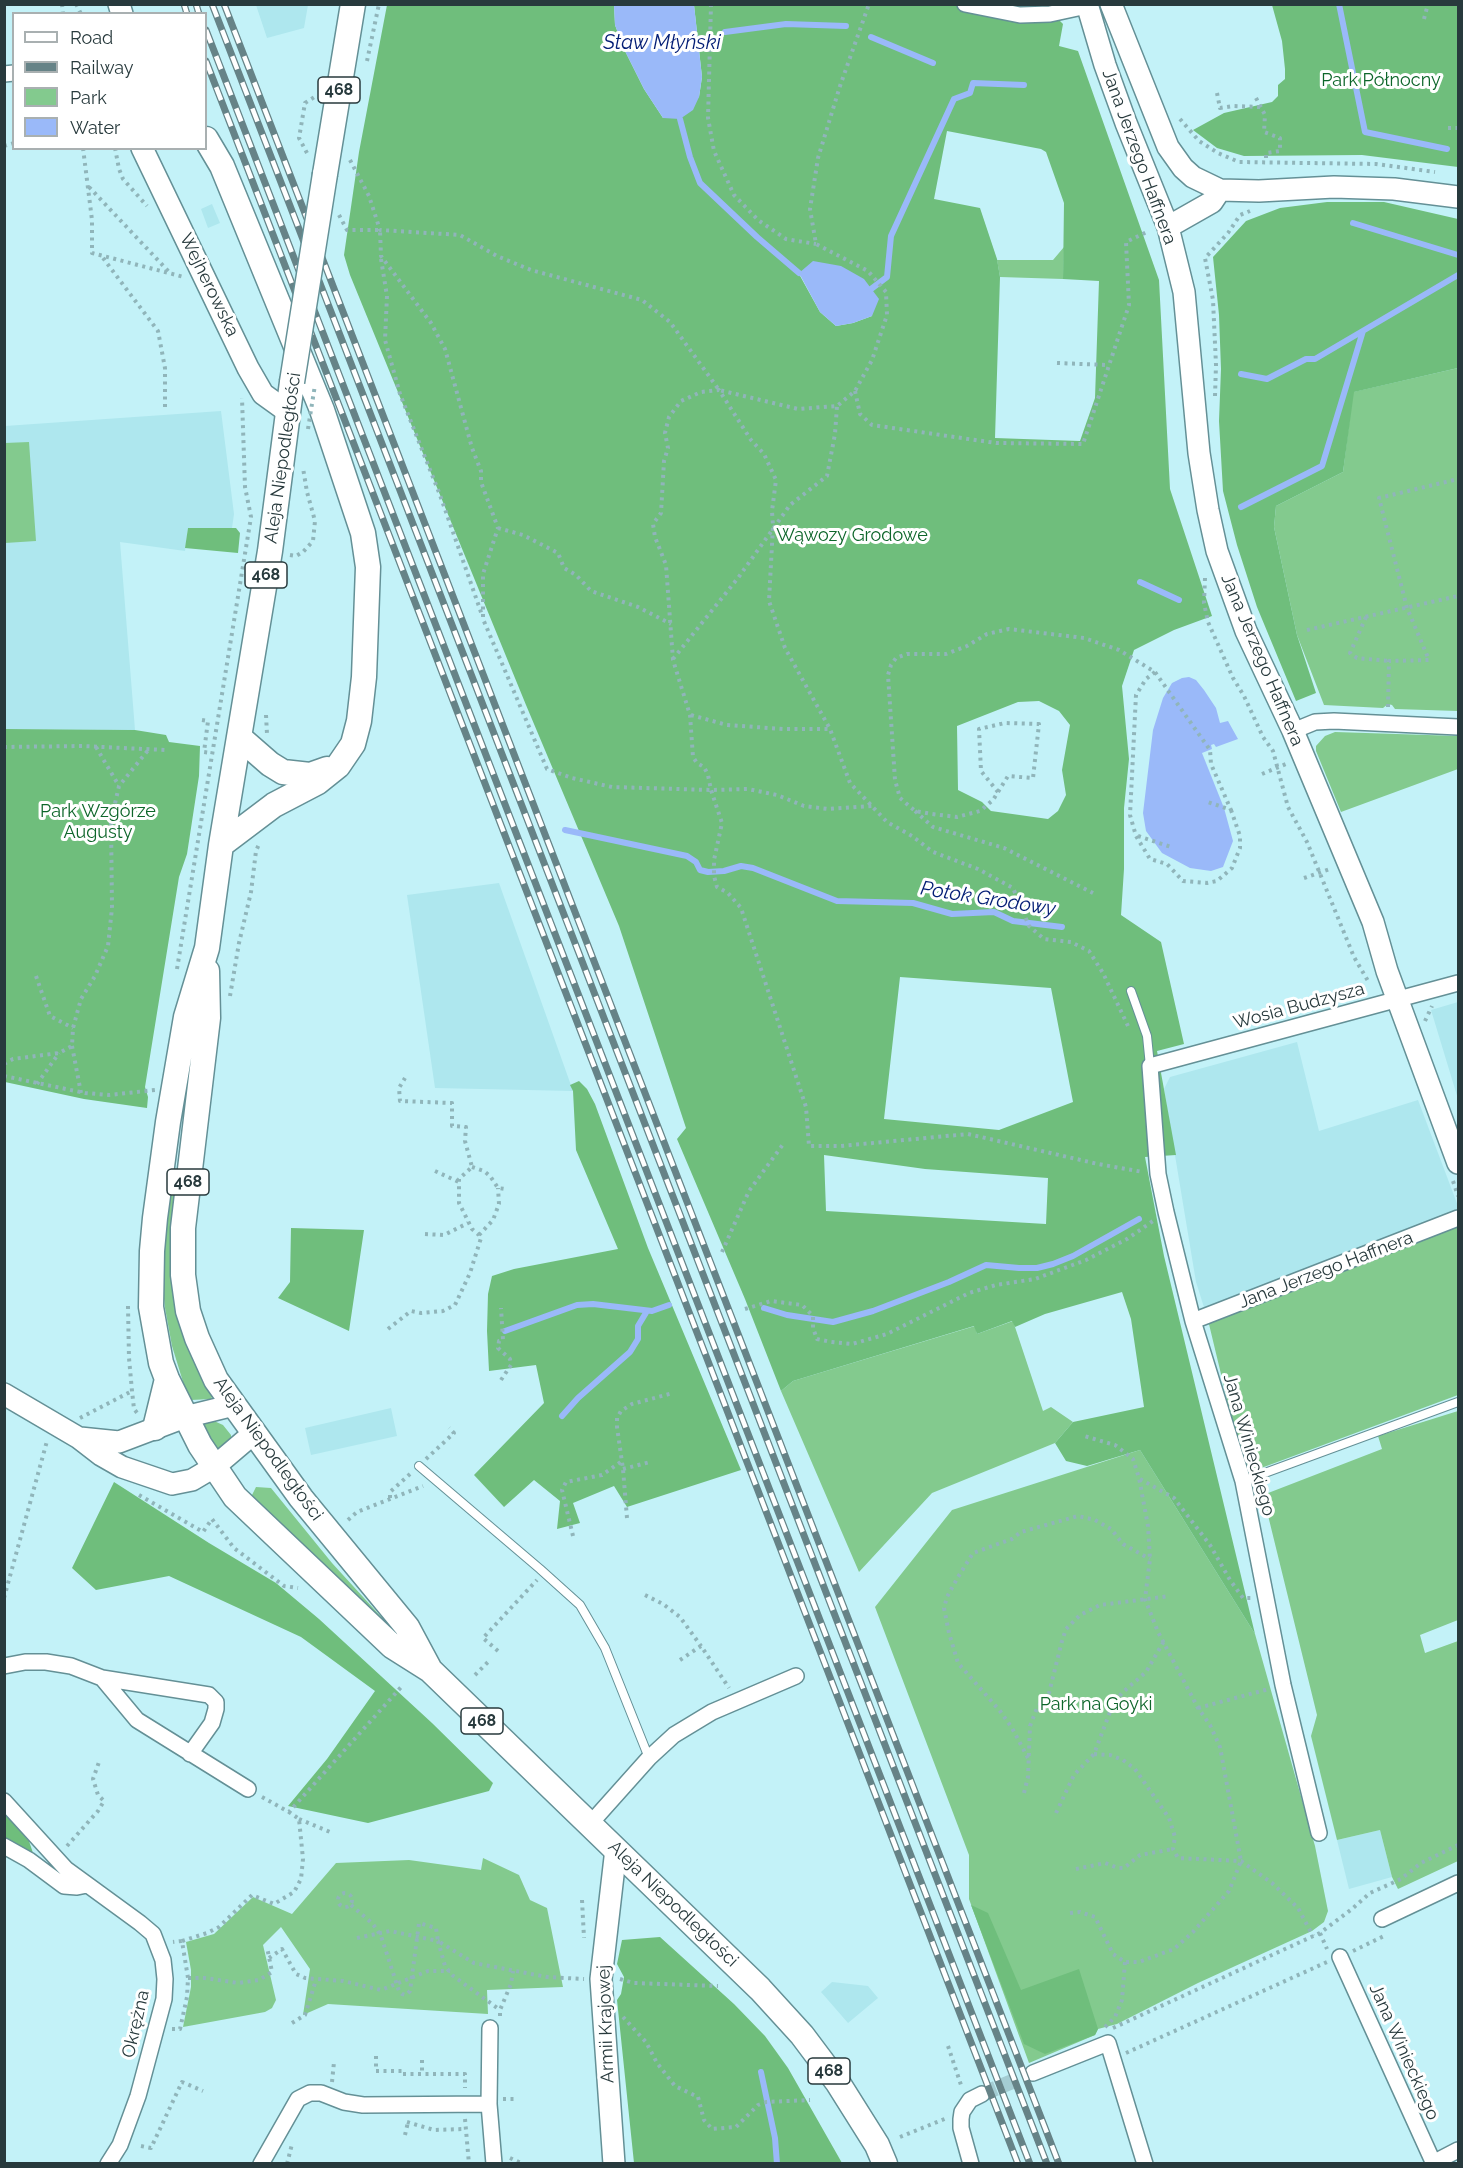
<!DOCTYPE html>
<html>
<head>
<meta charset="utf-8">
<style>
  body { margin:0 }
  #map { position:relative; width:1463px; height:2168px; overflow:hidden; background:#c3f2f8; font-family:Raleway,sans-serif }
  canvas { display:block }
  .frame { position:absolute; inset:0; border:6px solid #283a3d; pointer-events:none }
  .legend { position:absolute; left:12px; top:12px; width:195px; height:138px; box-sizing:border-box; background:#fff; border:2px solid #a9b0b1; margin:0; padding:8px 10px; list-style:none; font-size:18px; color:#283a3d }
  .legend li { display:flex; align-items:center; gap:12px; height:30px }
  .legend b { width:30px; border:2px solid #a9b0b1 }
</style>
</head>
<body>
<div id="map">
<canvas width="1463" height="2168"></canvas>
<div class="frame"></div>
<ul class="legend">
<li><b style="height:8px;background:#fff"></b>Road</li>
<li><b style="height:8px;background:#668387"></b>Railway</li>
<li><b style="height:16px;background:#83ca8e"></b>Park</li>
<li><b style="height:16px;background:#9ab9f9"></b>Water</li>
</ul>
</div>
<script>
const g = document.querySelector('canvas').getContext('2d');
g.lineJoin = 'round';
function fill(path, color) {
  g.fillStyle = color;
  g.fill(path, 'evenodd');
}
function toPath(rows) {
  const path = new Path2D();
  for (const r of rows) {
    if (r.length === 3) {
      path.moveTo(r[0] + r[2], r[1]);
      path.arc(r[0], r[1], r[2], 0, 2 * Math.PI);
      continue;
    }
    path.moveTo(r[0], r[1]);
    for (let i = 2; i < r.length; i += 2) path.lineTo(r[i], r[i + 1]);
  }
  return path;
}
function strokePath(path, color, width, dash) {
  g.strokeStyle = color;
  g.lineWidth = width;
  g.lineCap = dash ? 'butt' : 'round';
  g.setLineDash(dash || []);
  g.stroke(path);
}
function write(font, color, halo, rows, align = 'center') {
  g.font = font + ' Raleway,sans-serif';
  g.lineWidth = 6;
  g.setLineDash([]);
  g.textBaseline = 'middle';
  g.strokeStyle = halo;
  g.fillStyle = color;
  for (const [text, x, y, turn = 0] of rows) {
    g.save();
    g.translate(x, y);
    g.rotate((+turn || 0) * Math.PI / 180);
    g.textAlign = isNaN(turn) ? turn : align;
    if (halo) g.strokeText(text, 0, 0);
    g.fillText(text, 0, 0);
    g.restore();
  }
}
fill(toPath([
  [256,5,308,5,304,28,267,38],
  [212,204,220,223,208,228,201,209],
  [221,411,234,514,232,528,188,528,185,551,120,542,135,730,5,729,5,426],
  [499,883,573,1091,435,1088,407,895],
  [1458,1002,1458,1099,1431,1010],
  [1297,1042,1319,1131,1418,1100,1458,1206,1458,1225,1208,1320,1196,1282,1164,1089,1170,1077],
  [391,1408,397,1436,311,1455,305,1428],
  [1380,1830,1392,1877,1349,1889,1337,1840],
  [832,1982,868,1986,878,1998,848,2023,821,1992]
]), '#aee7ee');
fill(toPath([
  [1064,247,1063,279,1000,277,997,260,1053,260],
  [1458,368,1458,711,1395,709,1392,705,1388,704,1383,708,1324,705,1297,635,1274,527,1276,506,1343,472,1353,392],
  [29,442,36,541,5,543,5,443],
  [1335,732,1458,736,1458,769,1341,812,1316,751,1316,746,1325,736],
  [168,1195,175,1196,213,1395,211,1399,191,1400,188,1398,172,1346,165,1308,162,1280,163,1250],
  [1458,1225,1458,1395,1245,1474,1208,1320],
  [1013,1321,1043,1411,1051,1407,1073,1422,1055,1443,932,1493,859,1572,781,1391,793,1381,975,1326,977,1334],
  [1458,1411,1458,1620,1420,1635,1425,1653,1458,1641,1458,1861,1398,1889,1392,1877,1380,1830,1337,1840,1311,1736,1317,1715,1263,1495,1382,1449,1378,1436],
  [214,1421,223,1425,231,1435,231,1441,221,1450,212,1447,201,1424],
  [1140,1450,1255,1634,1315,1846,1328,1911,1324,1922,1312,1931,1198,1983,1117,2024,1098,2029,1095,2035,1029,2063,969,1899,969,1855,875,1607,952,1510],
  [256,1487,271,1488,332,1563,385,1621,381,1624,251,1497],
  [483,1858,519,1875,530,1900,547,1908,563,1987,487,1990,488,2014,328,2004,303,2015,310,1969,281,1927,263,1945,276,2000,272,2008,265,2012,183,2027,191,1987,191,1970,186,1942,214,1934,253,1897,292,1914,336,1863,409,1860,481,1870]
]), '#83ca8e');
fill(toPath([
  [387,5,614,5,615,25,625,51,644,89,663,118,699,97,702,77,694,5,1062,5,1043,21,1059,20,1063,24,1059,46,1078,51,1159,280,1170,489,1212,616,1174,630,1134,650,1122,686,1129,759,1124,808,1124,869,1121,915,1161,942,1184,1044,1157,1051,1176,1155,1145,1157,1164,1256,1255,1634,1140,1450,1087,1466,1066,1461,1055,1443,1073,1422,1144,1407,1131,1319,1122,1292,1045,1314,1015,1327,1012,1321,977,1334,974,1326,793,1381,781,1391,745,1299,677,1139,686,1128,619,926,526,705,350,275,344,255,359,152],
  [947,131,1041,149,1046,152,1064,203,1063,279,1099,281,1095,398,1080,441,995,438,1000,277,997,259,980,208,934,199],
  [799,274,872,316,853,323,836,326,820,312],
  [1039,701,1059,711,1070,725,1062,770,1066,795,1058,811,1048,819,991,811,982,802,958,790,957,726,1018,702],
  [900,977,1051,988,1073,1102,999,1130,884,1119],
  [824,1155,925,1169,1048,1178,1046,1224,826,1211],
  [1272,5,1458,5,1458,167,1362,155,1244,156,1217,148,1193,130,1224,113,1272,102,1278,96,1278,85,1285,79,1285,69,1282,41],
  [1327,202,1384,202,1458,219,1458,368,1354,392,1343,472,1276,506,1274,527,1297,635,1316,693,1296,701,1257,607,1237,545,1223,491,1219,421,1221,369,1219,315,1213,257,1246,221,1280,208],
  [188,528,236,528,240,533,238,553,185,548],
  [5,729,135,730,166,735,169,742,200,746,199,776,187,854,179,877,145,1087,148,1097,147,1108,84,1099,5,1082],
  [579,1081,587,1089,595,1104,648,1248,741,1470,627,1507,614,1486,573,1503,580,1523,557,1529,560,1501,534,1480,504,1507,474,1475,544,1403,536,1365,489,1371,487,1331,488,1294,492,1276,514,1269,618,1249,576,1150,573,1091,570,1085],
  [291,1228,364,1230,349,1331,278,1298,290,1282],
  [114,1482,209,1543,276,1583,319,1619,432,1723,493,1783,489,1791,368,1823,288,1806,327,1759,375,1691,301,1637,169,1576,96,1590,72,1568],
  [5,1814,29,1841,34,1856,5,1839],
  [971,1905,988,1913,1021,1990,1079,1969,1098,2029,1095,2035,1045,2054,1024,2044],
  [660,1937,734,2004,765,2036,788,2068,842,2163,634,2163,617,2000,621,1994,624,1977,617,1964,622,1940]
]), '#6fbe7c');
fill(toPath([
  [614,5,694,5,702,77,699,97,693,110,680,119,663,118,644,89,625,51,615,25],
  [813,261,841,266,864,279,879,299,872,316,853,323,836,326,820,312,799,273],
  [1189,677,1196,680,1204,690,1216,708,1220,723,1228,721,1238,739,1216,747,1214,744,1211,745,1212,749,1202,753,1224,808,1233,841,1223,867,1211,871,1190,868,1162,853,1146,831,1143,813,1153,730,1163,698,1172,683,1182,678]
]), '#9ab9f9');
strokePath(toPath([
  [1339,4,1365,132,1447,149],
  [725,32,786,24,846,26],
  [871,37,933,63],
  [680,119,690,157,700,183,757,237,799,273],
  [1353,223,1458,255],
  [871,289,887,277,891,236,954,99,970,93,973,83,1024,85],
  [1241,374,1267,379,1306,359,1315,359,1458,275],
  [1241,507,1322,466,1363,331],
  [1140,582,1179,600],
  [565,830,687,856,696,862,700,870,708,872,724,871,741,866,753,868,837,901,913,903,952,914,994,912,1013,921,1062,927],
  [764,1308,787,1315,833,1322,873,1311,949,1282,986,1265,1019,1268,1037,1268,1053,1264,1073,1256,1139,1219],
  [505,1331,577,1305,593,1304,652,1311,669,1305],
  [562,1416,578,1398,630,1352,638,1339,638,1326,647,1311],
  [761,2072,775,2138,777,2164]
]), '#9ab9f9', 6);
strokePath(toPath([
  [982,2094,1033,2073]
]), '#a4cdd3', 15, [15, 8]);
const lane = toPath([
  [1131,991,1147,1036,1150,1066],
  [419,1466,540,1569,580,1605,605,1648,649,1758],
  [1243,1481,1458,1402]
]);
const street = toPath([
  [965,4,1020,15,1050,14,1087,6],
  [4,74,14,73],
  [1293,731,1315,722,1334,721,1458,727],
  [1193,1321,1458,1218],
  [4,1666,25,1662,46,1662,71,1666,102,1678,137,1720,248,1789],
  [102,1678,209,1695,216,1702,216,1709,212,1723,190,1754],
  [4,1801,66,1869,140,1923,153,1934,163,1960,165,1979,164,1999,138,2096,120,2145,108,2164],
  [590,1824,649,1758,674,1735,712,1712,796,1676],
  [1319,1833,1283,1685,1243,1481,1193,1321,1166,1212,1158,1174,1150,1066,1458,983],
  [4,1846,29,1860,64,1886,77,1887,87,1885],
  [1382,1919,1458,1883],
  [1340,1957,1434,2164],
  [490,2028,489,2104,494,2164],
  [1033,2073,1108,2043,1145,2164],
  [1433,2163,1458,2150],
  [261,2164,298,2099,310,2093,321,2093,344,2102,363,2105,489,2104],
  [971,2164,961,2128,961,2119,962,2112,970,2100,982,2094]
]);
const secondary = toPath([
  [119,4,122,14],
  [1087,4,1105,65,1126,123,1168,227,1184,292,1199,453,1208,510,1217,551,1246,631,1293,731,1373,922,1387,971,1458,1163],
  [1111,4,1168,147,1183,168,1193,177,1220,190,1259,191,1334,187,1394,189,1458,197],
  [142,148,248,368,263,394,288,412],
  [1168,227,1212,202,1220,190],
  [4,1394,79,1438,101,1455,122,1467,172,1484,192,1480,214,1467,254,1433],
  [80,1438,119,1442,185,1417,234,1405],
  [614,2164,601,1979,616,1849]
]);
const primary = toPath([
  [206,139,222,166,322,410,363,533,368,567,364,677,359,721,353,744,338,766,318,782,274,805,221,845],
  [325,174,353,4],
  [292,382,270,551,221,845,207,948,186,1017,168,1122,155,1218,152,1251,151,1307,161,1363,167,1379,200,1445,235,1497,392,1646,430,1670,760,1989,802,2035,838,2083,877,2145,885,2164],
  [239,737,270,764,283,772,310,775,327,769],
  [207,971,208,1018,183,1228,183,1275,188,1311,197,1338,216,1380,301,1498,407,1627,429,1668],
  [155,1428,167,1379]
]);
strokePath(lane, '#649096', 10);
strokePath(street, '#649096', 18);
strokePath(secondary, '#649096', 24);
strokePath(primary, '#649096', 27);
strokePath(toPath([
  [62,4,63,14],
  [76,4,81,14],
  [711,4,708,118,714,151,734,195,758,220,786,239,816,244],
  [1424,19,1428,4],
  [367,61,379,4],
  [1217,93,1220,108,1233,106,1260,107],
  [1256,98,1265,115,1264,132,1280,138,1280,151,1266,153,1266,162],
  [1180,119,1199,141,1218,153,1239,162,1376,164,1435,172],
  [1448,128,1458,128],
  [4,146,14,143],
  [83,148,92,220,92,253,184,277],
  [115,148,119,169,123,179,147,206],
  [307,153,299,138,305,103,316,96],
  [350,160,369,196,380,230,460,235,497,256,531,270,642,300,670,322,719,390,798,409,837,406,855,391,872,360,887,315,886,292,868,271,816,244,810,209,818,158,840,86,869,4],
  [89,187,170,273],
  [339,215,347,230,380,230,381,256,431,323,445,349,472,448,481,471,481,482,498,528,483,574,483,619,547,769,572,778,612,787,711,790,748,789,777,795,804,806,828,809,872,806],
  [103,258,158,331,165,368,165,409],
  [381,259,387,296,385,340,400,394,440,495,482,615],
  [1057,363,1108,365],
  [855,391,860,414,872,425,996,443,1083,444,1129,305,1126,242,1149,231],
  [1215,396,1216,365,1213,300,1205,258,1228,233,1240,215,1250,211],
  [498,528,523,535,558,553,564,568,576,575,591,591,638,607,671,624],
  [290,555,296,556,303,552,313,541,315,521,307,492,303,468],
  [1205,578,1204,603,1208,622,1233,678,1244,696,1263,737,1273,751,1288,807,1307,842,1354,957,1368,981],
  [1366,617,1350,653,1357,658,1389,661],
  [1307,630,1458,596],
  [673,659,738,578,790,505,827,476,835,434,837,406],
  [1155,672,1146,679,1136,695,1130,815,1136,836,1150,859,1167,864,1183,881,1207,883,1217,881,1232,868,1240,848,1240,836,1231,810],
  [1388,707,1389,661,1429,660,1407,608,1379,498,1458,479],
  [266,715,267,734],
  [691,715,727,725,783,729,830,729],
  [202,720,208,721,204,752,211,753],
  [4,747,82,746,165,750],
  [96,747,119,786],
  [1262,774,1286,764],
  [998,792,981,771,979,729,1005,723,1039,724,1033,778,1008,776,993,800,980,811,957,817,932,814,915,811,900,798,895,780,888,675,891,665,896,658,907,654,946,654,967,646,987,634,1009,629,1084,638,1119,650,1155,672,1210,750,1211,764,1231,810,1205,801],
  [915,811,933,827,1004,848,1093,893],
  [1138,836,1171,847],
  [1304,878,1330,869],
  [177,969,251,517,245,487,242,398],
  [36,976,50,1016,73,1028],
  [230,996,239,943,251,892,256,851,260,842],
  [1425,1021,1432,1006],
  [1128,1026,1103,973,1089,951,1071,942,1044,939,1029,926,1013,888,978,869,933,852,912,836,887,822,850,783,830,729,785,648,769,601,773,526,772,511,776,480,764,454,751,440,719,390,701,392,681,401,669,417,665,433,668,448,664,461,661,513,653,524,655,537,666,565,673,660,690,715,693,757,697,763,704,767,708,775,711,790,722,823,714,860,714,876,717,887,728,893,741,908,806,1107,809,1146,841,1146,968,1134,1098,1164,1143,1172],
  [72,1046,81,1093],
  [4,1064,13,1059,59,1053,72,1046,73,1028,81,999,95,976,108,946,112,908,111,821,119,786,149,749],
  [4,1076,85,1093,109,1095,155,1090],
  [37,1084,59,1053],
  [472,1167,484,1171,490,1176,498,1188,505,1189],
  [435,1171,459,1182],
  [1453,1181,1458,1196],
  [425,1234,444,1235,468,1223],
  [479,1235,493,1220,499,1204,498,1188],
  [722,1252,749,1191,784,1143],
  [128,1306,129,1358,132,1391,134,1409,138,1414],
  [745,1309,771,1301,802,1305,813,1316,813,1328,817,1339,831,1342,852,1344,887,1334,969,1293,996,1285,1035,1279,1086,1260,1127,1239,1153,1221],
  [388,1329,411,1311,421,1313,443,1311,455,1305,470,1273,481,1238,479,1235,472,1229,459,1203,459,1179,472,1167,465,1141,466,1127,452,1126,452,1103,400,1101,399,1088,405,1078],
  [501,1380,511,1365,510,1359,498,1348,499,1341,503,1340,501,1308],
  [80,1418,132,1391],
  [426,1459,454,1433,449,1428],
  [623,1469,650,1462],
  [1140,1479,1174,1498,1210,1545,1230,1580,1243,1598,1252,1598],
  [139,1495,203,1532,212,1519,234,1548,284,1586,298,1588],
  [390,1498,390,1492,410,1474],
  [627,1518,623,1469,617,1427,617,1418,621,1411,632,1404,673,1393],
  [348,1520,357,1512,423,1486],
  [573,1536,562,1490,566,1482,602,1475,622,1461],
  [645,1595,663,1604,680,1617,701,1646],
  [4,1598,47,1441],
  [498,1651,483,1638,537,1580],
  [680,1660,701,1646,729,1688],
  [475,1675,489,1661],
  [1198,1708,1269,1689],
  [1094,1754,1110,1755,1123,1760,1135,1769,1169,1818,1175,1837,1173,1849,1178,1858,1241,1861,1272,1883,1298,1908,1313,1936],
  [1028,1758,1012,1728,1000,1711,958,1663,949,1633,944,1608,947,1597,958,1577,973,1553,1012,1539,1021,1532,1078,1516,1095,1520,1111,1529,1123,1544,1150,1559],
  [1024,1793,1028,1777,1030,1726,1037,1708,1049,1693,1062,1641,1066,1629,1080,1615,1100,1605,1170,1596],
  [262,1797,289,1812,403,1685],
  [1056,1813,1074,1775,1094,1754,1113,1704,1122,1693,1146,1672,1164,1641],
  [299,1819,330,1832],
  [67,1846,98,1811,104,1801,98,1795,93,1779,99,1762],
  [1076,1869,1105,1863,1118,1868,1124,1868,1140,1855,1173,1849],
  [345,1900,7],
  [582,1900,584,1938],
  [351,1905,373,1924,381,1936,399,1991,402,1994,406,1995,410,1991,419,1923,436,1928,438,1941,474,1963,547,1977,584,1979],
  [1070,1913,1080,1912,1095,1917,1113,1954,1125,1962,1139,1962,1174,1949,1193,1932,1229,1891,1241,1861,1220,1747,1210,1725,1198,1708,1158,1632,1145,1599,1150,1559,1148,1526,1139,1478,1133,1459,1115,1445,1084,1436],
  [1320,1933,1327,1949],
  [357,1938,390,1931,438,1941,445,1966,452,1975,500,2010],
  [182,1941,207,1933,219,1927,252,1895,274,1904,294,1892,301,1879,303,1859,299,1819,289,1812],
  [1353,1951,1384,1936],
  [269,1958,282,1949,296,1974,305,1978,343,1981,381,1990,428,1971,450,1971],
  [188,1978,205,1978,238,1983,259,1980,272,1972,267,1947],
  [620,1979,634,1983,718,1986],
  [500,2016,500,2010,511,1984,513,1971],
  [623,2017,646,2042,657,2063,675,2086,698,2097,704,2120,712,2129,736,2127,758,2105,766,2102,810,2100],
  [292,2023,305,2015,316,1980],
  [1105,2027,1115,2017,1122,2000,1125,1962],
  [1113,2028,1320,1933,1352,1909,1370,1893,1401,1879,1421,1863,1458,1845],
  [172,2029,180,2029,187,1997,188,1978,182,1941,173,1942],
  [948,2046,962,2088],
  [1126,2053,1327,1962],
  [376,2056,376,2071,403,2071,403,2074,465,2074,465,2088],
  [422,2060,422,2074],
  [332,2082,334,2062],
  [503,2099,518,2099],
  [465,2119,469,2164],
  [407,2122,434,2130,465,2129],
  [405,2135,408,2122],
  [900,2137,947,2118],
  [141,2146,151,2148,182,2082,203,2091],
  [510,2158,523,2164],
  [287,2164,292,2144]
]), '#90b5ba', 4, [3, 4.5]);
strokePath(lane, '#fff', 8);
strokePath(street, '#fff', 15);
strokePath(secondary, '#fff', 21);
strokePath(primary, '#fff', 24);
const rail = toPath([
  [184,4,187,14],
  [196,4,199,14],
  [212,4,1047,2164],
  [224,4,1059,2164],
  [206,30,1030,2164],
  [206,61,1018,2164]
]);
strokePath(rail, '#668387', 7);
strokePath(rail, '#fff', 4.5, [14]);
const primaryBridge = toPath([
  [292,382,325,174]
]);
strokePath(primaryBridge, '#649096', 27, []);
strokePath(toPath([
  [308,429,315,385]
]), '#90b5ba', 4, [3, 4.5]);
strokePath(primaryBridge, '#fff', 24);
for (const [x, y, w] of [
  [339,90,42],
  [266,575,42],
  [188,1182,42],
  [482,1721,42],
  [829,2071,42]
]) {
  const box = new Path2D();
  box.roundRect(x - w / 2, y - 13, w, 26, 4.5);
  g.fillStyle = '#fff';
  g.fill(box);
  strokePath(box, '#283a3d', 1.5);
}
write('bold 16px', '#283a3d', null, [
  ["468",339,90],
  ["468",266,575],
  ["468",188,1182],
  ["468",482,1721],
  ["468",829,2071]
]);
write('18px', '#0d662a', '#fff', [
  ["Park Północny",1381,81],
  ["Wąwozy Grodowe",852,536],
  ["Park Wzgórze",98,812],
  ["Augusty",98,833],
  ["Park na Goyki",1096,1705]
]);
write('18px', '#283a3d', '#fff', [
  ["Jana Jerzego Haffnera",1139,157,70],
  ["Wejherowska",209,285,64],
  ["Aleja Niepodległości",283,458,-82],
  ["Jana Jerzego Haffnera",1262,660,67],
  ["Wosia Budzysza",1299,1006,-15],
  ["Jana Jerzego Haffnera",1326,1270,-21],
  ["Jana Winieckiego",1249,1445,74],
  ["Aleja Niepodległości",268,1449,54],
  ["Aleja Niepodległości",673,1904,44],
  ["Okrężna",136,2024,-77],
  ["Armii Krajowej",606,2024,-92],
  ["Jana Winieckiego",1404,2052,66]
]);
write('italic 20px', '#031d75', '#fff', [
  ["Staw Młyński",662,43],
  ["Potok Grodowy",988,899,9]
]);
</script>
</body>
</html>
